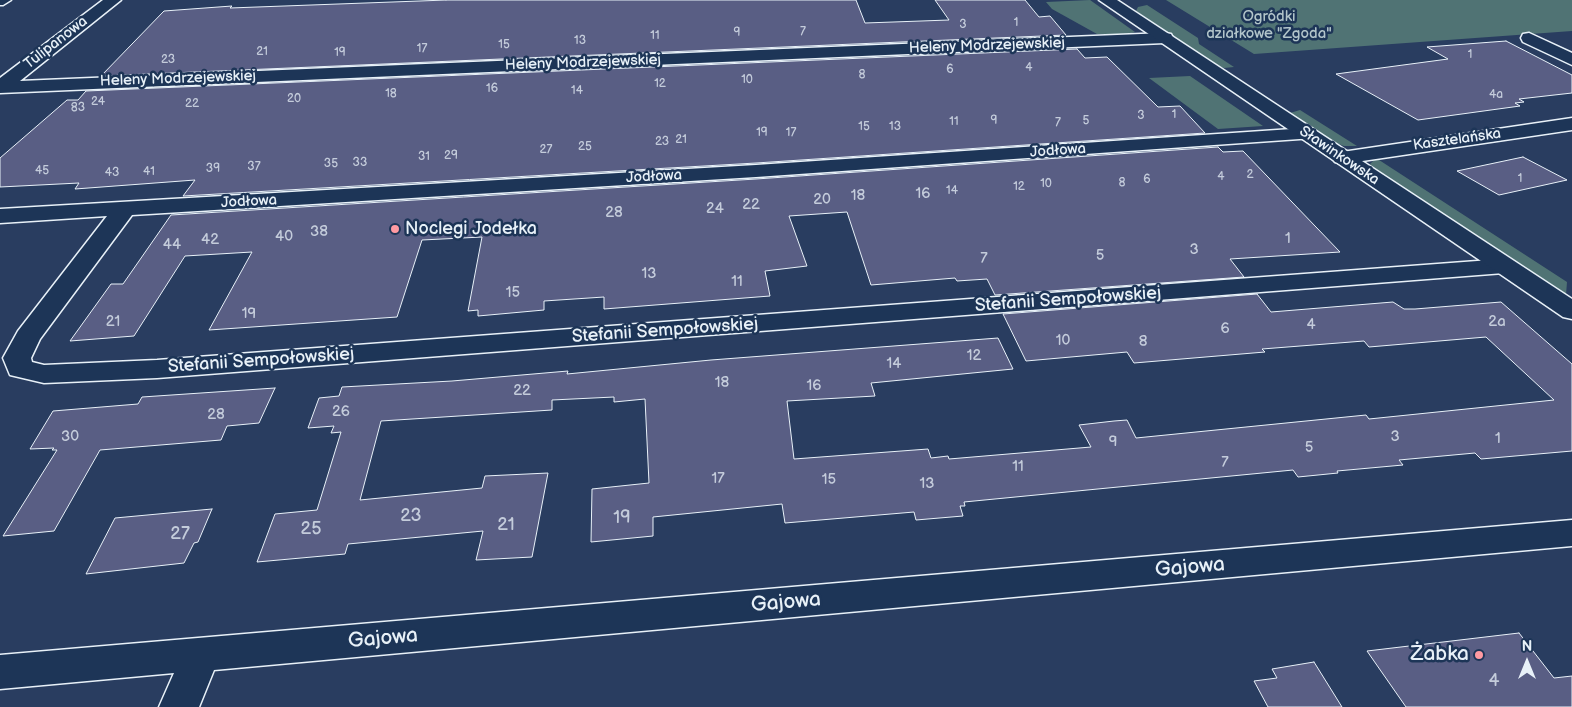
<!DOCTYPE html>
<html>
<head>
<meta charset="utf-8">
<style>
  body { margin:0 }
  #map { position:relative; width:1572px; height:707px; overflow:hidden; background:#293d60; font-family:"Balsamiq Sans",sans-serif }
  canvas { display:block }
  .north { position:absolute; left:1502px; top:637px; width:50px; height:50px; -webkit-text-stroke:4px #1d3557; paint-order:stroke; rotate:0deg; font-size:14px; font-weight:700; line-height:20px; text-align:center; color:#e8f1f8 }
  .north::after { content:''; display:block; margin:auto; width:18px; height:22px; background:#e8f1f8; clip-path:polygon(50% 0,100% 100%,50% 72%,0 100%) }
</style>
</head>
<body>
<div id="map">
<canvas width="1572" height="707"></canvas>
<div class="north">N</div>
</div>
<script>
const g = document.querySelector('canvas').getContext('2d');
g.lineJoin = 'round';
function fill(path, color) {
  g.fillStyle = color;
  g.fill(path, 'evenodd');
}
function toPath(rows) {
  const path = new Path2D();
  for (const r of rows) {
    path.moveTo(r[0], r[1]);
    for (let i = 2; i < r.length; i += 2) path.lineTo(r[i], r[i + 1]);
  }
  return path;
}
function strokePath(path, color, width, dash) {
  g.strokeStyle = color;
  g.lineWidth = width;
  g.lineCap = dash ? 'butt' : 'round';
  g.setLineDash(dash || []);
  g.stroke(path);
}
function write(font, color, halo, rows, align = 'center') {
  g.font = font + ' "Balsamiq Sans",sans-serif';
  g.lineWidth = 5;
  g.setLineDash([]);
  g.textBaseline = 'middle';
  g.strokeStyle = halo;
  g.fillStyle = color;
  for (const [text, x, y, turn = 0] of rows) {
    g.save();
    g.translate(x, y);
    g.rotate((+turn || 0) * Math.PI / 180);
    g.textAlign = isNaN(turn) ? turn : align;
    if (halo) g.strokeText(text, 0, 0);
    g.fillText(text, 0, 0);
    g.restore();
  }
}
fill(toPath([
  [1090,0,1135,32,1128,34,1097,34,1052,9,1046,2],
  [1166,0,1572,0,1572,31,1254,54],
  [1147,5,1198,38,1199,44,1234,67,1224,68,1218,66,1136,11,1138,7],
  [1190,76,1263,126,1218,129,1149,78],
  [1300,110,1357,146,1344,146,1331,141,1290,113],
  [1376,158,1567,282,1566,295,1375,170,1370,164]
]), '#507374');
const building = toPath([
  [446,0,856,0,865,23,949,20,935,0,1025,0,1039,17,1050,16,1066,35,101,76,164,11,232,6,230,8,446,0],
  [1506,41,1572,75,1572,93,1519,99,1524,102,1515,103,1520,106,1418,120,1336,74,1448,59,1427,47,1506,41],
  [1077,49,1085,58,1107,57,1158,107,1180,106,1205,133,756,163,183,196,195,180,75,189,79,183,0,187,0,158,67,100,78,100,86,91,1077,49],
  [1218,147,1223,152,1243,151,1340,252,1230,259,1244,277,995,295,987,279,957,281,955,278,871,285,847,212,789,216,807,266,765,271,770,296,604,309,604,297,544,301,544,310,478,316,478,310,468,311,482,237,422,240,397,317,209,330,252,252,185,256,134,336,70,341,111,284,123,284,171,215,756,179,1218,147],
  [1523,157,1567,180,1499,195,1457,171,1523,157],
  [1257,294,1271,312,1393,302,1404,309,1415,309,1501,302,1572,364,1572,451,1481,459,1475,453,1399,460,1403,465,1337,471,1338,473,1298,477,1293,470,964,502,965,506,960,506,963,516,916,520,914,512,785,523,782,504,653,517,653,536,591,542,592,489,649,483,645,399,614,402,614,397,552,400,552,410,381,421,360,500,482,488,485,476,548,473,532,557,476,560,483,531,348,544,345,554,257,562,275,514,317,510,341,432,331,433,334,426,308,428,319,398,339,396,342,387,452,381,568,371,567,374,711,360,998,338,1013,369,871,383,875,396,787,401,794,459,928,449,931,458,948,456,949,459,1091,447,1079,425,1114,421,1127,420,1136,438,1366,415,1369,419,1554,400,1486,337,1369,347,1364,341,1262,349,1265,352,1134,363,1127,352,1026,361,1003,314,1257,294],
  [275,388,259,423,227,426,221,440,100,450,54,531,3,536,57,450,52,450,54,448,30,449,53,411,138,404,142,397,275,388],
  [212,509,198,542,194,543,184,563,86,574,115,518,212,509],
  [1519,633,1554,678,1572,676,1572,707,1406,707,1367,651,1519,633],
  [1314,662,1342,707,1268,707,1254,681,1277,678,1272,669,1314,662]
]);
fill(building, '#595e84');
strokePath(building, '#e8f1f8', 1);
const minor = toPath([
  [0,0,11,0,3,5,0,5,0,0],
  [103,0,121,0,20,81,1165,33,1171,34,1173,38,1171,42,1165,43,0,93,0,78,103,0],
  [1529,33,1572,53,1572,65,1523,42,1521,38,1523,34,1529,33],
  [1572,118,1572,130,1342,164,1335,162,1332,158,1335,154,1342,152,1572,118],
  [1307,128,1314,130,1317,134,1314,138,756,177,132,215,40,339,31,358,32,362,44,365,157,360,1504,259,1513,261,1516,266,1513,271,1504,273,157,378,44,383,10,375,3,358,18,331,107,216,0,223,0,209,756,165,1307,128],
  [1572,520,1572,546,214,670,199,707,159,707,174,673,0,689,0,655,1572,520]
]);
const tertiary = toPath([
  [1099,0,1117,0,1572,299,1572,319,1563,317,1099,0]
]);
strokePath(minor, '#e8f1f8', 3);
strokePath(tertiary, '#e8f1f8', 3);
fill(minor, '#1d3557');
fill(tertiary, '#1d3557');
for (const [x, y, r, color] of [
  [395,229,5,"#ff9aa2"],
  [1479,655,5,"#ff9aa2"]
]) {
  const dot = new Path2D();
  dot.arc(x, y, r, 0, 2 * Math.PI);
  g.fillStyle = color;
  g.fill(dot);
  strokePath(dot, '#1d3557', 2);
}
write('12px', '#c4ccdb', null, [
  ["1",1016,23],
  ["3",963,25],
  ["7",803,32],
  ["9",737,33],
  ["11",655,36],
  ["13",580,41],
  ["15",504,45],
  ["17",422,49],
  ["21",262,52],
  ["19",340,53],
  ["1",1470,55],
  ["23",168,60],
  ["4",1029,68],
  ["6",950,70],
  ["8",862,75],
  ["10",747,80],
  ["12",660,84],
  ["16",492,89],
  ["14",577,91],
  ["18",391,94],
  ["4a",1496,95],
  ["20",294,99],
  ["24",98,102],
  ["22",192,104],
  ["83",78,108],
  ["1",1174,115],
  ["3",1141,116],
  ["9",994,121],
  ["5",1086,121],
  ["11",954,122],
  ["7",1058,123],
  ["15",864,127],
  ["13",895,127],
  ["19",762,133],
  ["17",791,133],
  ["21",681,140],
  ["23",662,142],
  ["25",585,147],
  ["27",546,150],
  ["29",451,156],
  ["31",424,157],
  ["33",360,163],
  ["35",331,164],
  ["37",254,167],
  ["39",213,169],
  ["45",42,171],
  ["41",149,172],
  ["43",112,173],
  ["2",1250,175],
  ["4",1221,177],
  ["1",1520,179],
  ["6",1147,180],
  ["8",1122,183],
  ["10",1046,184],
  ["12",1019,187],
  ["14",952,191]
]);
write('15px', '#b3c5ca', '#1d3557', [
  ["Ogródki",1269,17],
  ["działkowe \"Zgoda\"",1269,34]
]);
write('15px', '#e8f1f8', '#1d3557', [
  ["Tulipanowa",56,43,-38],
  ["Heleny Modrzejewskiej",987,46,-2],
  ["Heleny Modrzejewskiej",583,63,-2],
  ["Heleny Modrzejewskiej",178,79,-2],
  ["Kasztelańska",1457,140,-8],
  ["Jodłowa",1058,151,-4],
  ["Sławinkowska",1339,156,34],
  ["Jodłowa",654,177,-3],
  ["Jodłowa",249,202,-3]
]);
write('15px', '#c4ccdb', null, [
  ["16",923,194],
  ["18",858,196],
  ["20",822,200],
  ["22",751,205],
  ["24",715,209],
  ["28",614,213],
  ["38",319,232],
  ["40",284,237],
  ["1",1288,239],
  ["42",210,240],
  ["44",172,245],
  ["3",1194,250],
  ["5",1100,256],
  ["7",984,259],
  ["13",649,274],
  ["11",737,282],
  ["15",513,293],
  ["19",249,314],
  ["21",113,322],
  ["2a",1497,322],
  ["4",1311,325],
  ["6",1225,329],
  ["10",1063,341],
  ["8",1143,342],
  ["12",974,356],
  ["14",894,364],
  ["18",722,383],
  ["16",814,386],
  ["22",522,391],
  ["26",341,412],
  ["28",216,415],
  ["30",70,437],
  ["3",1395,437],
  ["1",1498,439],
  ["9",1113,442],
  ["5",1309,448],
  ["7",1225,463],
  ["11",1018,467],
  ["17",718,479],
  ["15",829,480],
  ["13",927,484]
]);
write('18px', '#e8f1f8', '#1d3557', [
  ["Noclegi Jodełka",405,229]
], 'left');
write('18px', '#e8f1f8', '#1d3557', [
  ["Stefanii Sempołowskiej",1068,300,-4],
  ["Stefanii Sempołowskiej",665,331,-4],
  ["Stefanii Sempołowskiej",261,361,-4]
]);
write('18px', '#c4ccdb', null, [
  ["23",411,516],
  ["19",622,518],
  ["21",506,525],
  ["25",311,529],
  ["27",180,534],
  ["4",1494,681]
]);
write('21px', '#e8f1f8', '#1d3557', [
  ["Gajowa",1190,568,-5],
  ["Gajowa",786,603,-5],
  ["Gajowa",383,639,-5]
]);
write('21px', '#e8f1f8', '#1d3557', [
  ["Żabka",1469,655]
], 'right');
</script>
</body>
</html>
